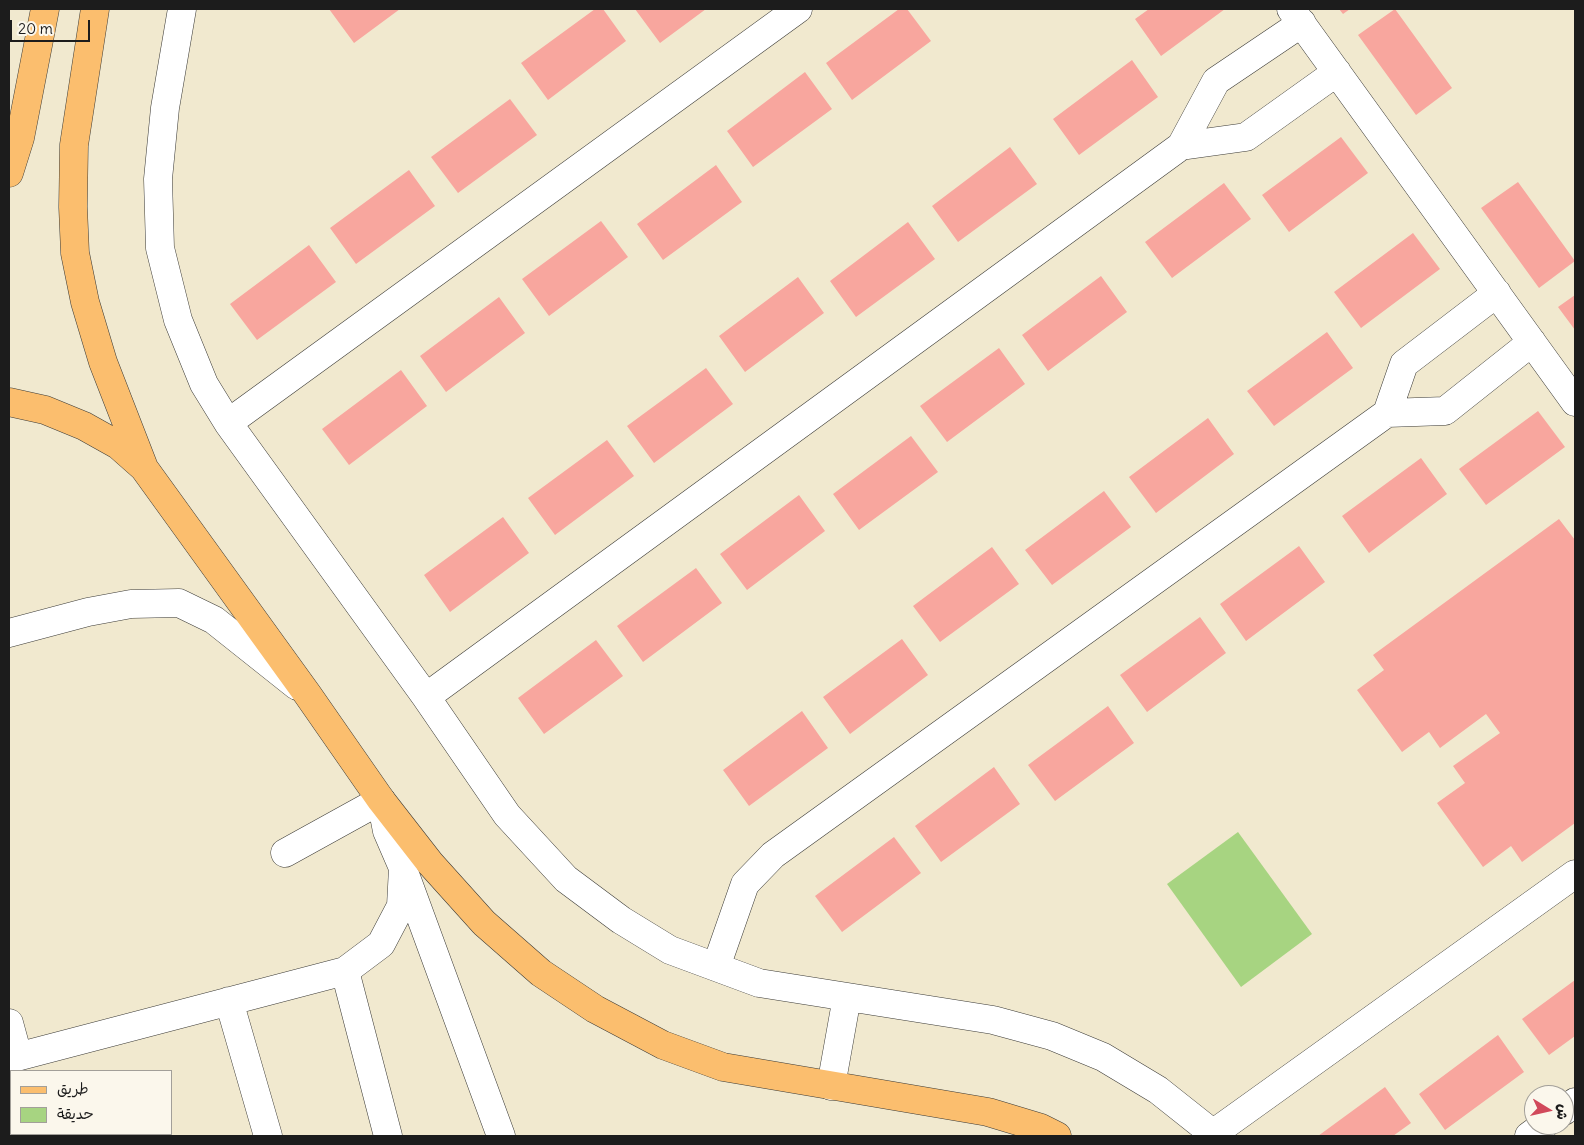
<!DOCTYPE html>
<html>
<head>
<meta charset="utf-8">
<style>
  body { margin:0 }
  #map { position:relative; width:1584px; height:1145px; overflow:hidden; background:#f1e9cf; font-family:Delius,"Playpen Sans Arabic",sans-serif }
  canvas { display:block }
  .frame { position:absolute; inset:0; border:10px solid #1c1c1c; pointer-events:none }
  .legend { position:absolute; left:10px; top:1070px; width:162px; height:65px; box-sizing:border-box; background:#fbf7ec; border:1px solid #a29f99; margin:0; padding:6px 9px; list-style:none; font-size:15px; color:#1c1c1c }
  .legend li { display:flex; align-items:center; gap:10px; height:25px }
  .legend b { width:25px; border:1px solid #a29f99 }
  .north { position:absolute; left:1524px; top:1085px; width:50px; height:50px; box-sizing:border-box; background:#fbf7ec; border:1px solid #a29f99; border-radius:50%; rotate:99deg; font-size:14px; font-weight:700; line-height:20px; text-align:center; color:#1c1c1c }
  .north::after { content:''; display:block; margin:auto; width:18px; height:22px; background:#d1495b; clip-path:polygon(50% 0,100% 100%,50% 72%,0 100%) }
  .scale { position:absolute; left:10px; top:20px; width:80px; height:22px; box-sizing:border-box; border:2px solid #1c1c1c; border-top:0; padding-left:6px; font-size:15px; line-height:18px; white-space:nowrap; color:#1c1c1c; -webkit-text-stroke:4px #fbf7ec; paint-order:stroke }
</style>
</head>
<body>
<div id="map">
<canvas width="1584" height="1145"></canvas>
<div class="frame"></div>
<ul class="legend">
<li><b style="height:6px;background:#fbbe6e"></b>طريق</li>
<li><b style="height:14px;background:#a7d481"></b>حديقة</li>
</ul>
<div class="north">ش</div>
<div class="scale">20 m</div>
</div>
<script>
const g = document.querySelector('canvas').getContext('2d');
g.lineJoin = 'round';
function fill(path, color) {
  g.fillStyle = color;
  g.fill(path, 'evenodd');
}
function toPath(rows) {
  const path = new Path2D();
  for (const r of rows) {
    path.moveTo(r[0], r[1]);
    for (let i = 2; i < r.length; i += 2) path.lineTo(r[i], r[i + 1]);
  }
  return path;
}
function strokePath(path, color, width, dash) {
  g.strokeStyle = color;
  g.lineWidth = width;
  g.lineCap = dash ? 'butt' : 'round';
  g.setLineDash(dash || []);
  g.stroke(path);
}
fill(toPath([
  [1238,832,1312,934,1241,987,1167,884]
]), '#a7d481');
fill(toPath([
  [329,9,400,9,354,43],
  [595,9,603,9,626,41,548,100,521,63],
  [635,9,706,9,660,43],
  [899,9,907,9,931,41,852,100,826,63],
  [1149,9,1225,9,1161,56,1135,19],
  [1339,9,1350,9,1343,14],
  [1395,9,1452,88,1416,115,1358,35],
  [1132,60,1158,97,1079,155,1053,119],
  [805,72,832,109,753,167,727,131],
  [510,99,537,135,458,193,431,157],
  [1341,137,1368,173,1289,232,1262,195],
  [1010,147,1037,184,958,242,932,206],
  [716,165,742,202,663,260,637,224],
  [409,170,435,206,356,264,330,228],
  [1518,182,1575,261,1539,288,1481,208],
  [1224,183,1251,219,1172,278,1145,242],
  [601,221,628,257,549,316,522,279],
  [908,222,935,259,856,317,830,281],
  [1413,233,1440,269,1361,328,1334,292],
  [309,245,336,282,257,340,230,304],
  [1101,276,1127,312,1048,371,1022,335],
  [798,277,824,313,745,372,719,336],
  [1575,295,1575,330,1558,307],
  [499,297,525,333,446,392,420,356],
  [1327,332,1353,368,1274,426,1247,391],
  [999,348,1025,384,947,442,920,406],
  [706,368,733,404,654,463,627,426],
  [401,370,427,406,349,465,322,429],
  [1538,411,1565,447,1486,505,1459,469],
  [1208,418,1234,454,1156,513,1129,477],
  [911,436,938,472,859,530,833,494],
  [607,440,634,476,555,535,528,498],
  [1421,458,1447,494,1369,553,1342,516],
  [1104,491,1131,527,1052,585,1025,550],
  [799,495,825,531,747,590,720,554],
  [503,517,529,553,450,612,424,575],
  [1559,519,1575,540,1575,823,1522,862,1511,846,1483,867,1437,803,1465,783,1453,766,1500,733,1486,714,1440,748,1429,732,1402,752,1357,690,1384,670,1373,655],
  [1299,546,1325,582,1246,641,1220,604],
  [992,547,1019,584,940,642,913,606],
  [696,568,722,603,643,662,617,626],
  [1200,617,1226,653,1147,712,1120,675],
  [902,639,928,675,850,734,823,697],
  [596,640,623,676,544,734,518,698],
  [1108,706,1134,743,1055,801,1028,765],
  [802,711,828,748,749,806,723,770],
  [994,767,1020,804,941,862,915,826],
  [894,837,921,873,842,932,815,896],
  [1575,980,1575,1036,1549,1055,1522,1019],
  [1498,1035,1524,1072,1445,1130,1419,1094],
  [1385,1087,1411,1123,1393,1136,1318,1136],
  [99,1134,167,1134,168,1136,100,1136]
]), '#f8a69e');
const minor = toPath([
  [182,9,165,108,158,179,160,248,178,320,204,384,228,423,426,697,507,815,566,879,621,920,670,950,759,983,993,1020,1052,1036,1103,1057,1158,1090,1216,1136],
  [1291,9,1575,402],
  [1302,23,1216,81,1181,146,1246,137,1337,72],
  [1497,293,1404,364,1387,413,1445,411,1532,342],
  [228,423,798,9],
  [9,633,88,612,131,604,179,603,214,620,297,686],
  [426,697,1181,146],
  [406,877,501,1136],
  [716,967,745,884,773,855,1387,413],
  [345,971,388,1136],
  [229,1001,268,1136],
  [9,1023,18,1056],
  [9,1059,345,971,381,944,401,906,403,868,387,831,381,800,285,853],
  [831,1086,847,997],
  [1564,1111,1575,1102],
  [1214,1133,1575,874],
  [1529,1136,1544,1125]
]);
const major = toPath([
  [95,9,74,145,73,207,75,253,85,302,103,362,143,465],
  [9,173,20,138,45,9],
  [9,402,45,410,84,426,118,445,144,468,308,695,381,800,430,863,484,923,541,973,595,1009,663,1045,723,1067,988,1112,1041,1128,1057,1136]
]);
strokePath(minor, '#3c3b37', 29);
strokePath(major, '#3c3b37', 29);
strokePath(minor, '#fff', 28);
strokePath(major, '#fbbe6e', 28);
</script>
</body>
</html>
